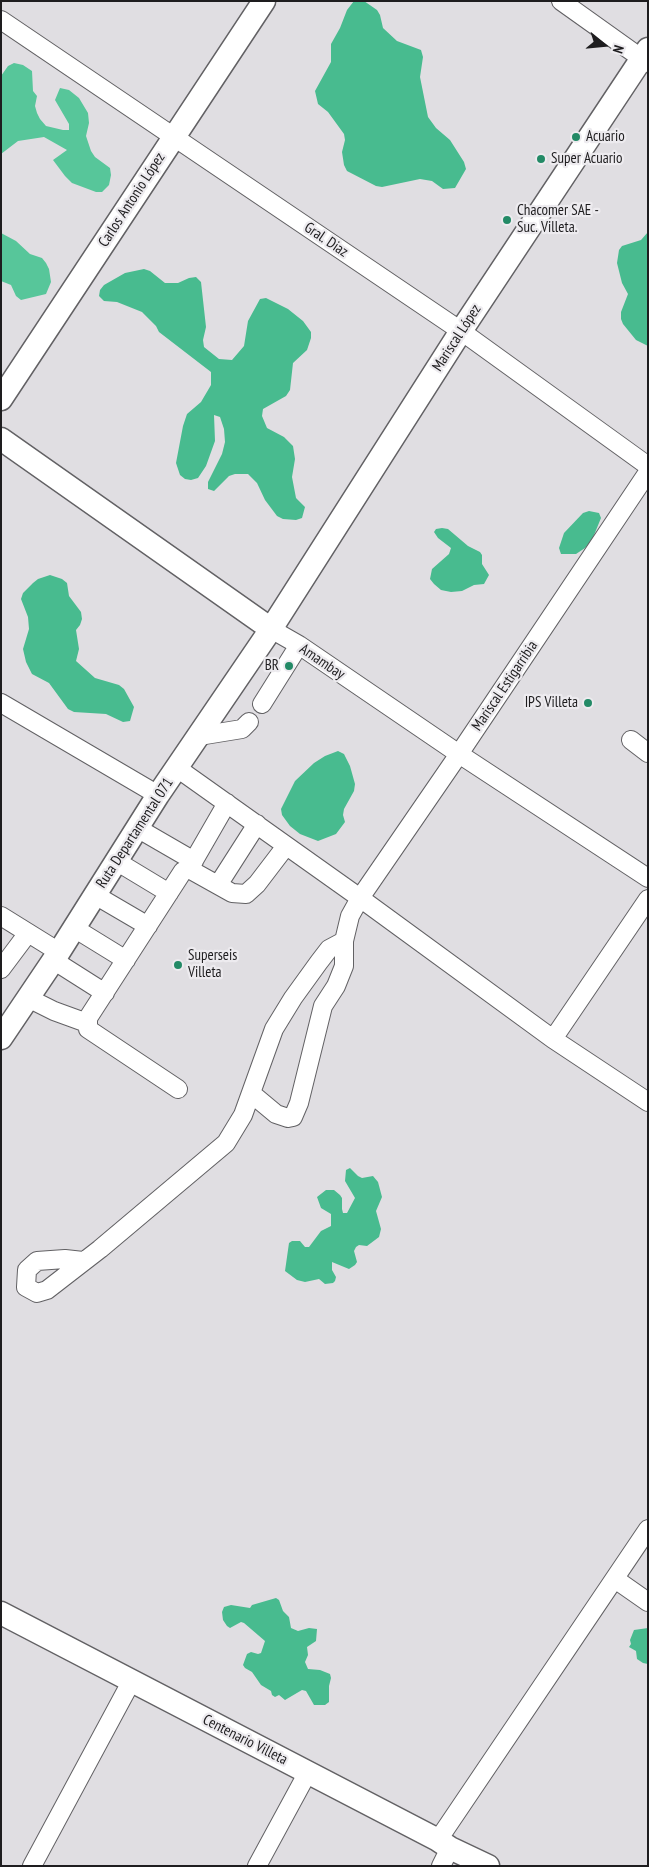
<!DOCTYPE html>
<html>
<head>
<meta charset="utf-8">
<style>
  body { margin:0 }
  #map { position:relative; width:649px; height:1867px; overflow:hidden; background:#e0dee2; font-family:"PT Sans Narrow",sans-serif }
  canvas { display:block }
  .frame { position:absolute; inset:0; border:2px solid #1e1d1f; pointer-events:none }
  .north { position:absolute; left:579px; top:20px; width:50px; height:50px; -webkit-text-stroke:4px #edebef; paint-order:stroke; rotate:107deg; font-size:14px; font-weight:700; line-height:20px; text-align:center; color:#1e1d1f }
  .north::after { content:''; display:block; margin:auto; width:18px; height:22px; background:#1e1d1f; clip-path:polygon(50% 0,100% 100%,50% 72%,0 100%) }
</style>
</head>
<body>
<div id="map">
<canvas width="649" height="1867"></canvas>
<div class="frame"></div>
<div class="north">N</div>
</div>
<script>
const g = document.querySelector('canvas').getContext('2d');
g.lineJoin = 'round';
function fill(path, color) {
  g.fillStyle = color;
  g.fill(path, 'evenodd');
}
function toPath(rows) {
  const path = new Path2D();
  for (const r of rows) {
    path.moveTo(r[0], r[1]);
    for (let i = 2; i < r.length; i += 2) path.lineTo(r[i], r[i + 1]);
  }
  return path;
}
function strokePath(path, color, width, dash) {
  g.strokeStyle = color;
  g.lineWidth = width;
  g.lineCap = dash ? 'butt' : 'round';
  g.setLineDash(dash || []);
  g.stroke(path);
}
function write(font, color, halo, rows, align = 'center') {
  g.font = font + ' "PT Sans Narrow",sans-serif';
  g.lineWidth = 4.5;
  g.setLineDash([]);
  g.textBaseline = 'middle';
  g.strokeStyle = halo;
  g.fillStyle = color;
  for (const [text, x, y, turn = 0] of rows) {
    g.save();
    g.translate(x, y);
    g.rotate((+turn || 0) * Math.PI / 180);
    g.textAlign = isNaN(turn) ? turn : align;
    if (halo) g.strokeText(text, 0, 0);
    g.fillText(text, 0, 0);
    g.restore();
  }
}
fill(toPath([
  [14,63,23,65,32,71,33,91,37,96,35,106,37,113,40,119,46,126,63,130,69,130,69,124,55,100,60,88,69,90,79,98,88,113,89,123,86,136,91,151,95,157,110,168,111,175,109,185,102,192,96,192,72,183,65,176,53,160,67,150,44,137,18,141,1,154,1,76,8,66],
  [1,233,16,241,30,254,42,258,46,263,49,269,51,282,46,294,21,300,16,296,11,285,1,281]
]), '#57c69a');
fill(toPath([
  [354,1,364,1,377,10,380,15,383,28,397,41,421,50,423,57,420,77,428,117,436,128,450,140,464,162,466,169,455,188,443,189,432,181,420,179,382,187,376,186,347,171,344,165,342,152,345,140,344,134,328,112,318,104,315,91,331,62,331,44,340,28,347,10],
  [648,232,648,346,636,340,623,324,621,319,621,312,628,294,622,283,617,263,619,250,622,246,641,240],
  [144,269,150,271,165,283,178,283,189,278,196,277,201,282,206,327,203,340,204,347,219,359,232,360,244,346,248,321,260,299,266,298,288,309,303,321,311,332,311,338,307,350,293,363,290,390,286,396,263,409,262,416,267,428,284,437,293,446,295,459,292,477,296,498,305,507,302,518,296,520,283,519,277,516,265,500,257,483,248,474,235,474,229,476,214,491,208,489,208,482,222,454,225,442,224,429,220,417,214,415,215,441,206,466,198,478,191,480,185,479,180,475,176,463,183,426,187,414,201,402,211,385,211,372,159,332,156,326,142,312,117,302,104,301,99,296,100,290,104,285,125,273],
  [589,511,599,513,601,518,592,540,585,548,576,554,561,554,559,548,564,533,583,513],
  [442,528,448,529,468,546,480,552,482,555,482,564,489,575,484,584,474,585,462,591,451,592,441,590,434,584,430,579,432,569,449,554,451,548,438,538,434,532,436,529],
  [50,575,62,579,67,583,69,596,81,612,82,619,80,625,76,630,79,649,76,661,95,678,119,685,124,689,134,707,130,721,123,722,106,714,74,712,68,709,49,683,32,674,26,662,23,649,29,629,28,617,21,599,23,593,33,583,38,579],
  [338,751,344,754,350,766,355,784,354,791,344,809,343,815,345,822,336,834,318,841,300,834,290,826,282,815,281,809,295,781,314,763,325,756],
  [350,1168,358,1176,362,1178,373,1176,378,1182,382,1197,376,1211,381,1229,379,1237,367,1246,359,1245,356,1247,354,1251,357,1262,355,1265,349,1269,332,1262,332,1270,336,1277,335,1281,333,1283,325,1284,319,1279,305,1282,297,1280,285,1271,289,1243,292,1241,300,1241,305,1247,309,1247,321,1231,331,1226,331,1214,321,1208,317,1197,326,1190,334,1190,340,1195,342,1198,342,1209,343,1213,347,1213,355,1198,345,1181,346,1170],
  [276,1598,279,1600,283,1611,289,1617,291,1628,298,1631,309,1628,317,1629,316,1641,307,1647,308,1655,305,1662,308,1669,320,1670,330,1674,331,1678,329,1686,329,1702,325,1705,314,1705,306,1691,302,1690,285,1700,279,1695,275,1697,272,1695,271,1691,261,1685,252,1672,245,1668,243,1665,247,1654,251,1652,258,1654,261,1653,265,1641,244,1623,241,1622,230,1628,227,1626,223,1620,222,1612,224,1607,231,1605,250,1608,252,1605],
  [648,1628,648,1664,643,1663,637,1659,636,1651,629,1647,631,1644,630,1640,634,1630]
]), '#48bb8f');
const minor = toPath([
  [561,1,648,63],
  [1,20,461,331,648,466],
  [271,629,299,645,459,754,648,878],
  [1,703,158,795],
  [262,704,299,645],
  [199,736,242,729,249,722],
  [631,740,648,753],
  [177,768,360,898,553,1039,648,1102],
  [137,828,194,861],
  [116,861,169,893],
  [189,869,227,803],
  [218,885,257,824],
  [95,895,148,926],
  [1,916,59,952],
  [74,928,126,960],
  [53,960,105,993],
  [1,969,28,933],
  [28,998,54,1011,87,1023],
  [553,1039,648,899],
  [178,1089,88,1029,88,1018,183,871,189,869,232,893,246,894,257,884,286,846],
  [252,1094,276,1114,288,1118,293,1117,299,1103,323,1006,336,986,344,966,344,941,350,916,360,898,459,754,648,472],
  [83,1261,65,1259,37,1261,27,1270,26,1287,37,1293,47,1290,100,1249,226,1143,243,1115,274,1029,293,998,319,962,329,949,344,941],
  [615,1579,648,1602],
  [438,1840,648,1529],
  [32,1866,131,1682],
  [257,1866,308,1772],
  [441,1866,450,1848]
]);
const major = toPath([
  [1,399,264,1],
  [1,439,271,629],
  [1,1038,59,952,158,795,271,629,461,331,648,49],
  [1,1613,438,1840,450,1848,488,1866]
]);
strokePath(minor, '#626164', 20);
strokePath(major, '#626164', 25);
strokePath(minor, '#fff', 18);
strokePath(major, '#fff', 22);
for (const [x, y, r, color] of [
  [576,137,5,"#238a66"],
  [541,159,5,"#238a66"],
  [507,220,5,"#238a66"],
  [289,666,5,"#238a66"],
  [588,703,5,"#238a66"],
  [178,965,5,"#238a66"]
]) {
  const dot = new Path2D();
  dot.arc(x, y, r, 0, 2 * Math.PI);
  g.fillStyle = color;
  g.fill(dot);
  strokePath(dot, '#edebef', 2);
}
write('15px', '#1e1d1f', '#edebef', [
  ["Acuario",586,137],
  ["Super Acuario",551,159],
  ["Chacomer SAE -",517,211],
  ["Suc. Villeta.",517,228],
  ["BR",279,666,"right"],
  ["IPS Villeta",578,703,"right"],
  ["Superseis",188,956],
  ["Villeta",188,973]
], 'left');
write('15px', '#1e1d1f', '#edebef', [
  ["Carlos Antonio López",132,200,-57],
  ["Gral. Diaz",326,240,34],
  ["Mariscal López",457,338,-57],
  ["Amambay",322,662,34],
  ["Mariscal Estigarribia",505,686,-56],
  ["Ruta Departamental 071",135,833,-57],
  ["Centenario Villeta",245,1740,27]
]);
</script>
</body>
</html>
